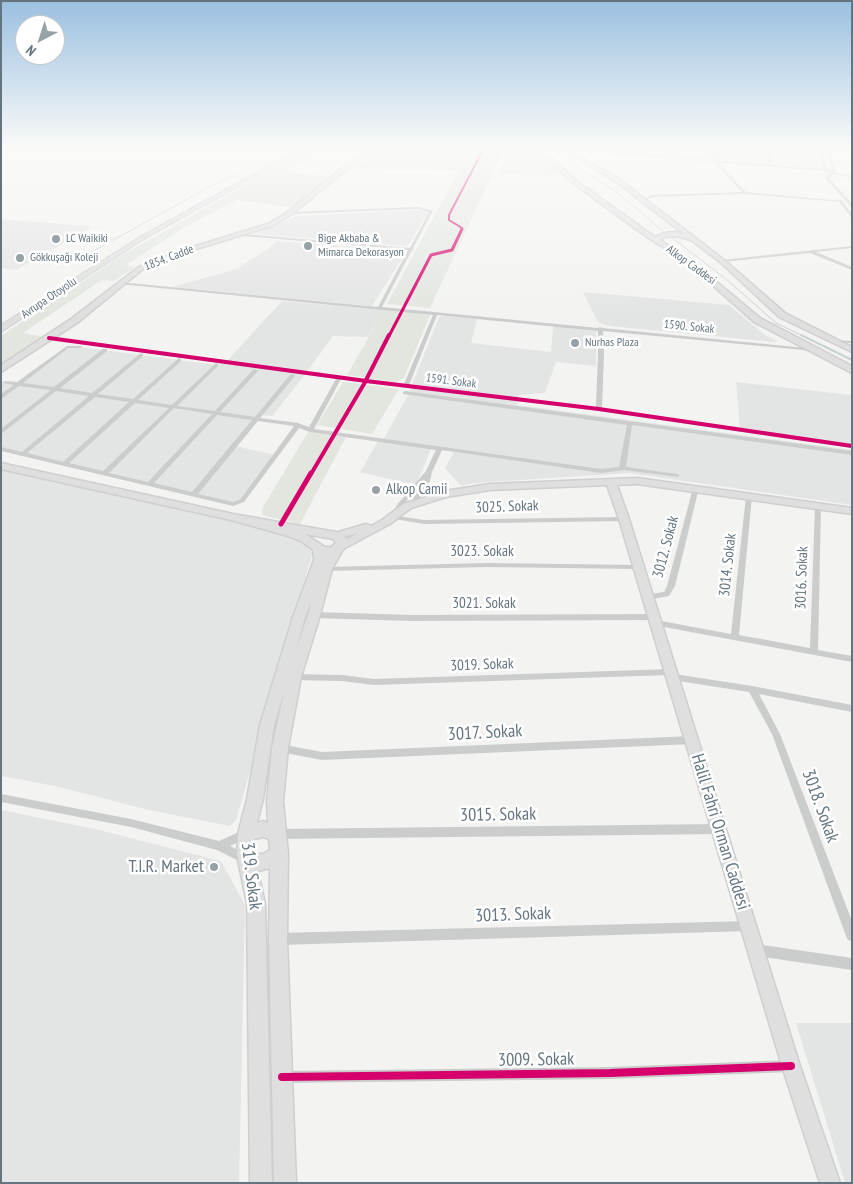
<!DOCTYPE html>
<html>
<head>
<meta charset="utf-8">
<style>
  body { margin:0 }
  #map { position:relative; width:853px; height:1184px; overflow:hidden; background:#f3f3f1; font-family:"PT Sans Narrow",sans-serif }
  canvas { display:block }
  .frame { position:absolute; inset:0; border:2px solid #647580; pointer-events:none }
  .north { position:absolute; left:15px; top:15px; width:50px; height:50px; box-sizing:border-box; background:#fff; border:1px solid #c1c8cc; border-radius:50%; rotate:220deg; font-size:14px; font-weight:700; line-height:20px; text-align:center; color:#647580 }
  .north::after { content:''; display:block; margin:auto; width:18px; height:22px; background:#96a1a8; clip-path:polygon(50% 0,100% 100%,50% 72%,0 100%) }
</style>
</head>
<body>
<div id="map">
<canvas width="853" height="1184"></canvas>
<div class="frame"></div>
<div class="north">N</div>
</div>
<script>
const g = document.querySelector('canvas').getContext('2d');
g.lineJoin = 'round';
function fill(path, color) {
  g.fillStyle = color;
  g.fill(path, 'evenodd');
}
function toPath(rows) {
  const path = new Path2D();
  for (const r of rows) {
    path.moveTo(r[0], r[1]);
    for (let i = 2; i < r.length; i += 2) path.lineTo(r[i], r[i + 1]);
  }
  return path;
}
function strokePath(path, color, width, dash) {
  g.strokeStyle = color;
  g.lineWidth = width;
  g.lineCap = dash ? 'butt' : 'round';
  g.setLineDash(dash || []);
  g.stroke(path);
}
function write(font, color, halo, rows, align = 'center') {
  g.font = font + ' "PT Sans Narrow",sans-serif';
  g.lineWidth = 5;
  g.setLineDash([]);
  g.textBaseline = 'middle';
  g.strokeStyle = halo;
  g.fillStyle = color;
  for (const [text, x, y, turn = 0] of rows) {
    g.save();
    g.translate(x, y);
    g.rotate((+turn || 0) * Math.PI / 180);
    g.textAlign = isNaN(turn) ? turn : align;
    if (halo) g.strokeText(text, 0, 0);
    g.fillText(text, 0, 0);
    g.restore();
  }
}
fill(toPath([
  [388,148,471,148,458,171,353,168],
  [509,148,535,148,563,175,499,174],
  [572,148,817,148,820,168,573,149],
  [418,210,428,212,409,244,404,246,255,234,297,216],
  [1,219,87,226,91,228,16,270,1,268],
  [277,241,402,250,406,252,372,306,172,287,236,269,267,250],
  [583,292,729,305,765,335,777,341,775,342,609,326,598,322],
  [282,301,384,310,368,337,333,336,300,381,272,416,260,415,235,446,275,455,242,501,236,504,1,449,1,382,19,384,67,347,73,346,216,365,228,360],
  [444,316,477,319,471,343,551,352,553,326,596,331,596,366,556,362,545,393,519,395,517,405,852,450,852,505,629,473,474,483,461,486,445,468,454,452,431,449,416,485,360,472,378,441,382,442,407,397,439,317],
  [736,382,852,395,852,444,740,429],
  [1,467,273,530,293,536,310,548,312,555,236,820,230,826,149,810,55,786,1,776],
  [1,810,95,829,221,861,245,905,239,1183,1,1183],
  [796,1023,852,1023,852,1183,845,1183]
]), '#e3e4e4');
fill(toPath([
  [310,148,328,148,285,171,328,177,292,207,237,200,185,227,126,265,135,267,114,281,102,280,23,333,45,337,1,365,1,336,116,259],
  [471,148,504,149,430,308,387,304],
  [384,310,430,315,404,378,396,382,347,375],
  [343,382,399,389,372,434,317,425],
  [308,432,346,437,300,524,262,515,262,509]
]), '#e2e6df');
strokePath(toPath([
  [552,150,615,191,663,231],
  [671,237,726,279,776,323,803,336],
  [86,255,211,186,247,170]
]), '#c9d2d4', 1);
strokePath(toPath([
  [801,335,852,360]
]), '#c9d2d4', 2);
const secondary = toPath([
  [637,478,852,508,852,514,637,484,617,485,629,519,800,1066,840,1183,820,1183,782,1066,619,519,607,485,490,490,446,497,411,508,390,524,345,548,341,549,336,546,358,533,336,539,331,536,332,534,366,524,371,526,382,520,403,504,445,491,490,484,637,478]
]);
const primary = toPath([
  [373,148,378,148,345,171,292,214,272,226,180,254,143,269,77,323,1,372,1,365,71,319,139,267,176,252,268,224,288,212,341,169,373,148],
  [536,148,541,148,578,182,655,237,664,233,676,232,684,234,615,181,560,148,565,148,619,179,724,260,785,313,852,347,852,352,779,317,720,262,691,240,676,236,665,237,661,239,664,243,689,259,760,318,852,366,852,373,754,322,685,261,647,237,574,184,536,148],
  [1,463,233,514,336,532,347,539,348,544,342,551,332,569,320,615,301,677,288,748,283,801,288,854,287,939,296,1183,274,1183,269,939,270,868,258,871,265,904,272,1183,250,1183,247,904,237,855,238,834,247,799,260,725,293,617,314,560,313,550,301,541,288,536,231,520,1,469,1,463],
  [305,534,333,539,336,543,331,547,325,547,305,534],
  [312,600,308,615,296,650,305,617,312,600],
  [284,692,272,748,267,801,268,823,264,821,257,823,263,799,274,725,284,692],
  [264,837,269,839,270,850,263,854,255,854,254,839,264,837]
]);
const motorway = toPath([
  [301,148,308,148,144,239,1,332,1,325,140,237,301,148]
]);
strokePath(secondary, '#cfcfcf', 3);
strokePath(primary, '#cfcfcf', 3);
strokePath(motorway, '#cfd0d0', 2);
fill(toPath([
  [607,148,609,148,607,153,606,152,607,148],
  [661,148,663,148,659,157,658,156,661,148],
  [714,148,716,148,715,160,746,192,843,201,841,202,745,194,653,197,644,201,644,199,652,195,742,192,712,160,714,148],
  [767,148,769,148,771,165,769,166,767,165,767,148],
  [418,207,433,211,413,248,414,249,412,250,382,307,598,328,600,327,602,328,816,349,816,350,814,351,603,331,604,354,602,408,852,444,852,448,599,411,341,379,314,429,601,469,619,467,627,425,403,394,403,392,405,391,852,451,852,455,632,425,626,467,677,474,679,475,679,477,624,470,601,473,442,450,432,472,430,481,419,499,420,503,417,505,415,504,413,499,422,484,402,506,404,510,401,512,399,511,396,506,426,471,436,450,310,432,299,428,244,502,233,506,1,451,1,447,22,452,89,396,56,391,1,434,1,429,51,390,19,386,1,399,1,394,14,385,4,383,4,381,17,382,67,346,80,346,82,347,80,348,68,348,23,383,54,387,103,349,107,349,107,351,60,388,92,393,141,353,143,354,143,356,98,394,133,399,179,358,181,359,181,361,138,400,172,405,216,363,218,364,218,366,177,406,215,411,253,370,255,369,258,371,257,372,220,412,255,417,290,375,292,374,295,376,294,377,260,418,298,423,309,427,336,379,47,339,47,337,49,337,404,384,433,315,119,284,117,283,119,282,378,307,408,250,243,236,241,235,243,234,410,248,429,212,418,209,290,214,288,213,290,212,418,207],
  [437,315,598,331,598,354,596,407,409,385,437,315],
  [95,397,129,402,63,462,27,453,95,397],
  [135,403,169,408,103,471,69,463,135,403],
  [174,408,212,414,148,482,109,473,174,408],
  [217,415,252,420,192,492,154,483,217,415],
  [258,421,294,426,240,500,233,502,198,494,258,421],
  [852,246,852,248,816,252,852,267,852,270,810,253,722,262,720,261,722,260,852,246],
  [832,340,852,341,852,343,834,342,832,342,832,340],
  [696,486,699,488,675,586,669,596,648,600,645,599,644,597,645,595,664,592,667,586,693,488,696,486],
  [749,494,752,496,739,635,810,648,815,506,818,504,821,506,818,650,852,656,852,662,653,625,652,623,653,621,656,620,731,634,746,496,749,494],
  [391,515,424,520,624,517,627,519,624,521,424,524,389,518,388,517,391,515],
  [487,563,639,565,643,567,639,569,487,567,326,571,322,569,326,567,487,563],
  [314,612,412,615,655,614,659,617,655,620,412,621,314,618,310,615,314,612],
  [671,669,674,670,675,672,674,674,752,686,852,705,852,712,759,694,780,734,852,921,852,941,848,940,846,936,772,734,749,692,672,680,669,679,668,677,669,675,374,685,342,681,294,680,291,679,290,677,291,675,294,674,342,675,374,679,671,669],
  [692,736,695,737,697,740,695,743,692,744,322,760,280,752,277,751,275,748,277,745,280,744,322,752,692,736],
  [1,794,131,819,219,841,246,829,250,831,251,834,250,837,230,846,249,856,250,859,249,862,245,864,217,850,131,827,1,802,1,794],
  [719,824,723,826,724,829,723,832,719,834,277,839,273,837,272,834,273,831,277,829,719,824],
  [749,921,753,922,754,926,753,930,749,931,278,945,274,943,272,939,274,935,278,933,749,921],
  [756,944,852,958,852,970,756,956,752,954,750,950,752,946,756,944],
  [791,1060,795,1062,797,1066,795,1070,791,1072,610,1079,284,1083,280,1081,278,1077,280,1073,284,1071,610,1067,791,1060]
]), '#cbcccc');
fill(toPath([
  [563,148,823,169,818,148,822,148,827,169,831,169,826,148,830,148,836,172,852,176,852,178,834,174,829,178,852,204,852,208,825,178,830,172,827,173,823,171,564,150,562,149,563,148],
  [838,200,842,200,852,214,852,219,838,200]
]), '#cbcccc');
fill(secondary, '#dfdfe0');
fill(primary, '#dfdfe0');
fill(motorway, '#dfdfe0');
strokePath(toPath([
  [461,230,462,228,449,220,449,215,484,148]
]), '#d6006c', 2);
strokePath(toPath([
  [389,336,431,255,452,250,462,229]
]), '#d6006c', 3);
strokePath(toPath([
  [49,338,366,381,599,409,852,446],
  [311,474,364,384,389,335]
]), '#d6006c', 4);
strokePath(toPath([
  [281,524,311,473]
]), '#d6006c', 5);
strokePath(toPath([
  [282,1077,610,1073,791,1066]
]), '#d6006c', 8);
const sky = g.createLinearGradient(0, 0, 0, 314);
sky.addColorStop(0, '#9bc0e0');
sky.addColorStop(0.47, '#fafaf9');
sky.addColorStop(1, '#fafaf900');
g.fillStyle = sky;
g.fillRect(0, 0, 853, 314);
for (const [x, y, r, color] of [
  [56,239,5,"#96a1a8"],
  [308,246,5,"#96a1a8"],
  [20,258,5,"#96a1a8"],
  [575,343,5,"#96a1a8"],
  [376,490,5,"#96a1a8"],
  [214,867,5,"#96a1a8"]
]) {
  const dot = new Path2D();
  dot.arc(x, y, r, 0, 2 * Math.PI);
  g.fillStyle = color;
  g.fill(dot);
  strokePath(dot, '#fff', 2);
}
write('12px', '#647580', '#fff', [
  ["LC Waikiki",66,239],
  ["Bige Akbaba &",318,239],
  ["Mimarca Dekorasyon",318,253],
  ["Gökkuşağı Koleji",30,258],
  ["Nurhas Plaza",585,343]
], 'left');
write('12px', '#647580', '#fff', [
  ["1854. Cadde",169,258,-21],
  ["Alkop Caddesi",691,265,36],
  ["Avrupa Otoyolu",49,298,-34],
  ["1590. Sokak",689,327,6],
  ["1591. Sokak",451,381,7]
]);
write('15px', '#647580', '#fff', [
  ["Alkop Camii",386,490]
], 'left');
write('15px', '#647580', '#fff', [
  ["3025. Sokak",507,507,-2],
  ["3012. Sokak",666,547,-75],
  ["3023. Sokak",482,552],
  ["3014. Sokak",728,565,-84],
  ["3016. Sokak",802,578,-88],
  ["3021. Sokak",484,604],
  ["3019. Sokak",482,665,-2]
]);
write('18px', '#647580', '#fff', [
  ["3017. Sokak",485,733,-3],
  ["3018. Sokak",820,806,70],
  ["3015. Sokak",498,815,-1],
  ["Halil Fahri Orman Caddesi",720,832,73],
  ["319. Sokak",251,876,83],
  ["3013. Sokak",513,915,-2],
  ["3009. Sokak",536,1060,-1]
]);
write('18px', '#647580', '#fff', [
  ["T.I.R. Market",204,867]
], 'right');
</script>
</body>
</html>
